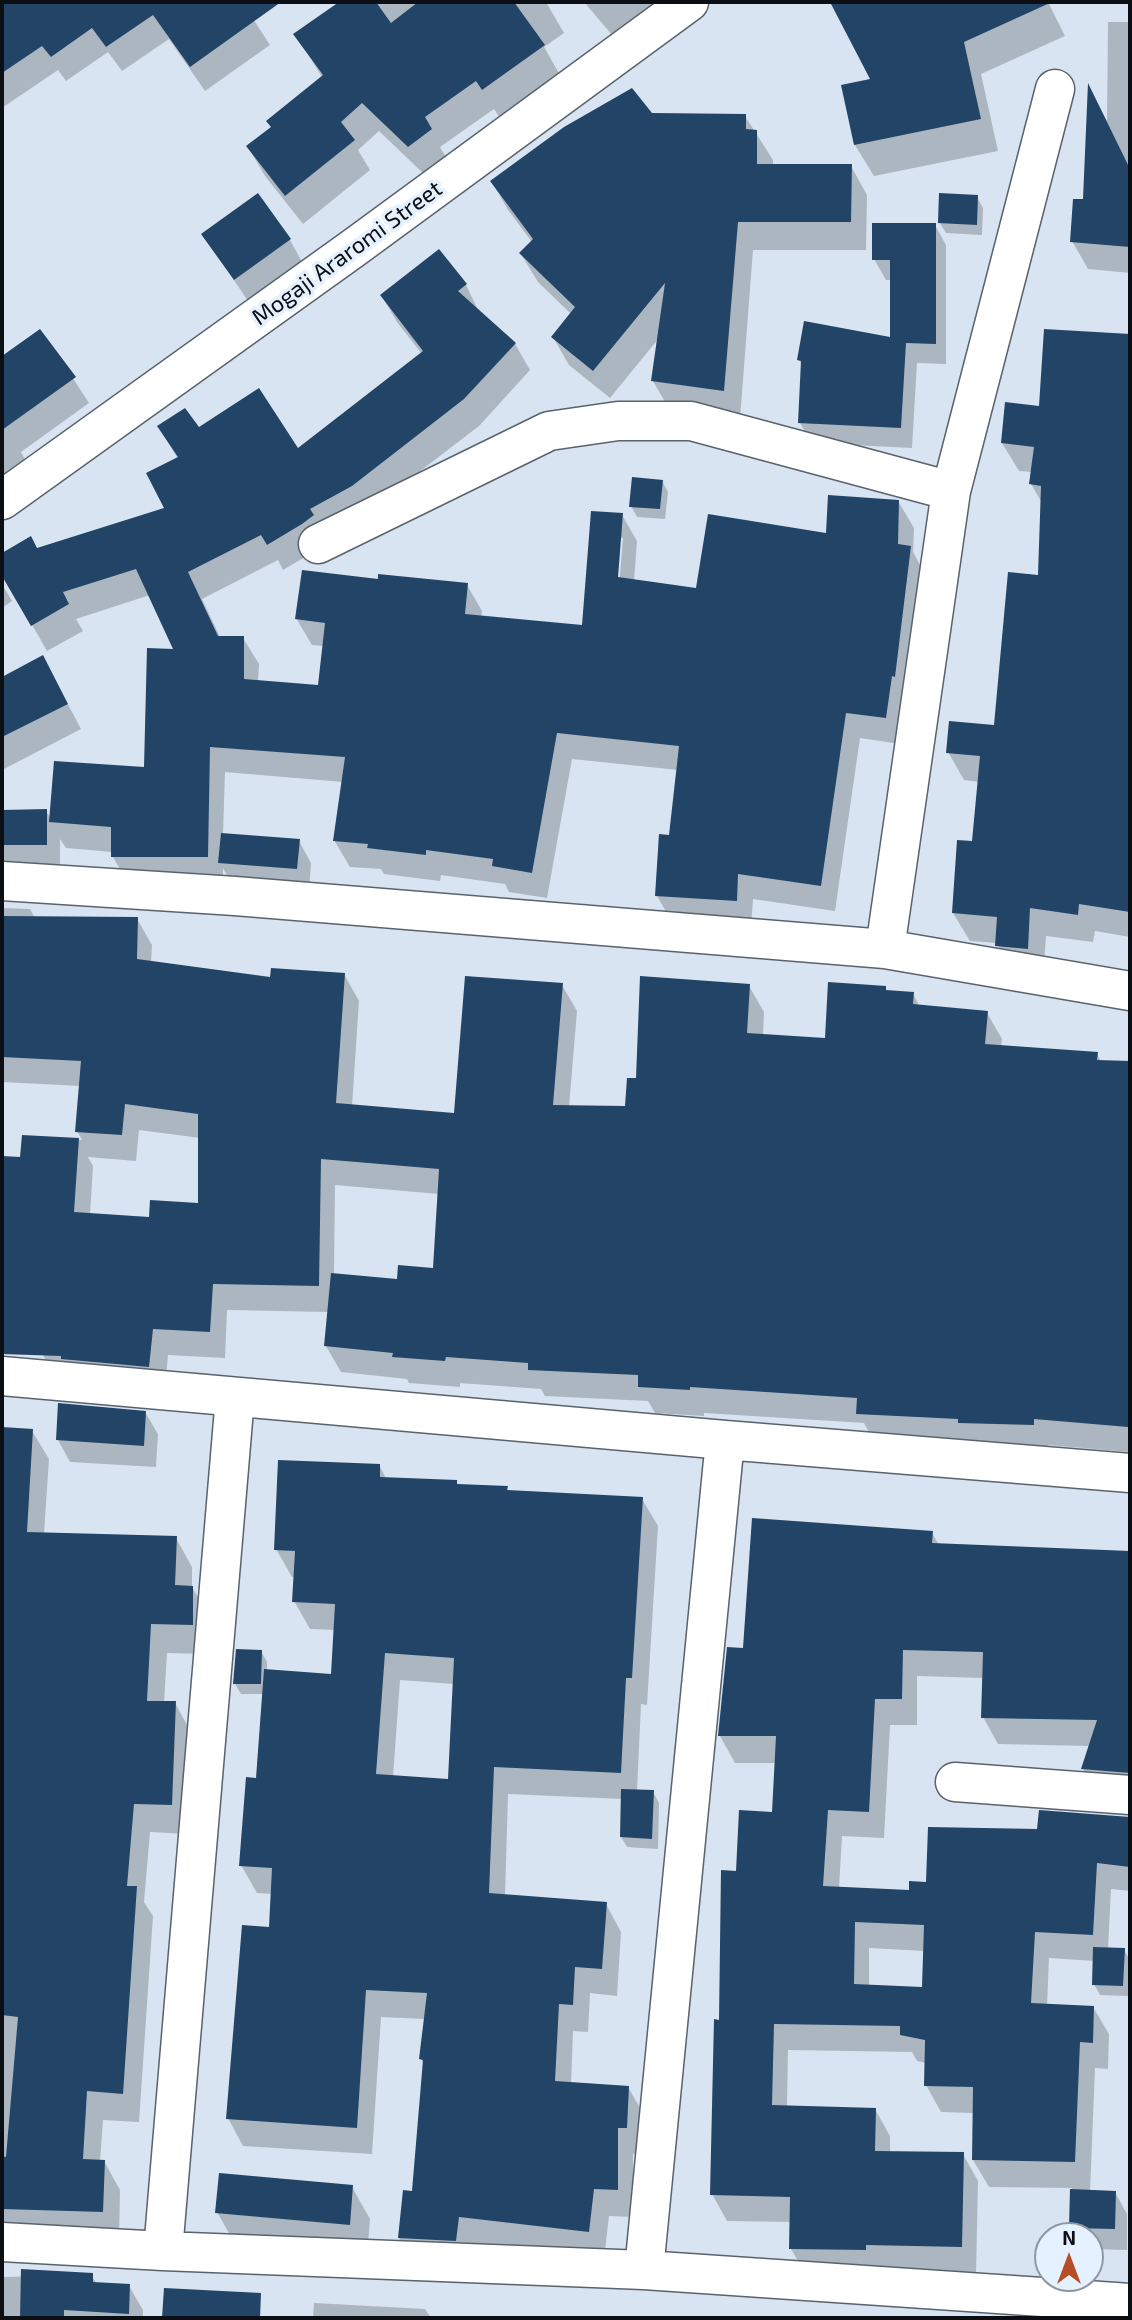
<!DOCTYPE html>
<html>
<head>
<meta charset="utf-8">
<style>
  body { margin:0 }
  #map { position:relative; width:1132px; height:2320px; overflow:hidden; background:#d8e4f1; font-family:"Exo 2",sans-serif }
  canvas { display:block }
  .frame { position:absolute; inset:0; border:4px solid #0b0f13; pointer-events:none }
  .north { position:absolute; left:1034px; top:2222px; width:70px; height:70px; box-sizing:border-box; background:#e5f1fe; border:2px solid #8e97a0; border-radius:50%; rotate:0deg; font-size:19px; font-weight:700; line-height:28px; text-align:center; color:#0b0f13 }
  .north::after { content:''; display:block; margin:auto; width:24px; height:32px; background:#b64f27; clip-path:polygon(50% 0,100% 100%,50% 72%,0 100%) }
</style>
</head>
<body>
<div id="map">
<canvas width="1132" height="2320"></canvas>
<div class="frame"></div>
<div class="north">N</div>
</div>
<script>
const g = document.querySelector('canvas').getContext('2d');
g.lineJoin = 'round';
function fill(path, color) {
  g.fillStyle = color;
  g.fill(path, 'evenodd');
}
function toPath(rows) {
  const path = new Path2D();
  for (const r of rows) {
    path.moveTo(r[0], r[1]);
    for (let i = 2; i < r.length; i += 2) path.lineTo(r[i], r[i + 1]);
  }
  return path;
}
function strokePath(path, color, width, dash) {
  g.strokeStyle = color;
  g.lineWidth = width;
  g.lineCap = dash ? 'butt' : 'round';
  g.setLineDash(dash || []);
  g.stroke(path);
}
function write(font, color, halo, rows, align = 'center') {
  g.font = font + ' "Exo 2",sans-serif';
  g.lineWidth = 7;
  g.setLineDash([]);
  g.textBaseline = 'middle';
  g.strokeStyle = halo;
  g.fillStyle = color;
  for (const [text, x, y, turn = 0] of rows) {
    g.save();
    g.translate(x, y);
    g.rotate((+turn || 0) * Math.PI / 180);
    g.textAlign = isNaN(turn) ? turn : align;
    if (halo) g.strokeText(text, 0, 0);
    g.fillText(text, 0, 0);
    g.restore();
  }
}
fill(toPath([
  [2,2,242,2,270,45,205,91,169,39,122,71,108,52,66,81,58,70,2,108],
  [342,2,351,14,368,2,546,2,564,33,544,47,560,75,500,118,494,109,440,147,447,159,425,175,379,131,358,150,370,170,303,224,265,176,248,147,272,128,322,77,296,35],
  [584,2,663,2,624,49],
  [832,2,1048,2,1065,36,981,74,998,151,874,176,855,145,873,80],
  [1108,22,1130,22,1130,273,1088,269,1072,241,1085,201,1089,89,1107,121],
  [651,115,745,116,773,160,773,166,851,166,867,195,866,250,753,250,740,419,669,409,653,381,659,338,610,398,569,365,553,337,571,314,538,282,521,254,532,242,508,210,492,182],
  [258,196,290,240,302,262,248,301,203,234],
  [977,197,983,208,982,235,946,233,940,223],
  [935,225,946,245,946,364,917,363,912,448,812,443,800,423,803,366,799,360,892,339,892,280,886,280,874,259],
  [439,251,466,285,479,312,515,344,530,370,479,426,317,550,283,570,278,560,202,599,220,637,243,638,259,664,258,682,320,687,324,646,312,645,296,618,379,581,467,585,482,611,481,617,583,627,622,515,637,541,634,581,697,590,828,535,898,501,914,528,913,552,925,574,900,744,860,738,835,911,753,899,751,927,672,922,657,896,670,837,678,770,572,759,547,898,509,892,505,884,441,875,440,881,384,874,381,869,350,867,334,840,343,782,225,772,223,835,299,841,311,863,309,890,232,885,223,868,223,883,128,883,113,857,113,852,66,848,60,839,60,869,2,869,2,782,2,812,46,811,51,819,145,769,176,651,150,595,76,619,83,631,47,651,2,572,2,555,30,539,36,550,166,509,178,459,159,427,198,429,297,451,422,354,397,322,382,296],
  [619,538,623,538,619,586,615,586],
  [1045,331,1130,335,1130,937,1095,931,1093,942,1046,936,1043,976,1013,973,997,943,970,941,953,913,973,843,979,782,964,780,948,752,995,727,1039,576,1042,503,1031,484,1033,472,1019,471,1002,443,1041,408],
  [58,355,89,403,21,452,30,469,2,489,2,395],
  [662,481,668,492,665,519,637,517,631,506],
  [2,584,12,601,2,608],
  [43,657,81,729,2,770,2,679],
  [2,908,30,909,35,918,137,919,152,945,151,963,271,979,344,974,359,1001,352,1106,456,1115,562,985,577,1011,569,1107,627,1108,638,1080,749,986,764,1012,763,1035,827,1040,885,988,887,992,913,994,920,1007,987,1013,1002,1039,1001,1047,1097,1054,1101,1062,1130,1063,1130,1452,1048,1445,1048,1451,873,1440,864,1423,704,1413,704,1416,655,1413,648,1401,545,1396,541,1389,460,1383,460,1387,409,1383,407,1379,341,1372,326,1346,329,1312,227,1310,225,1358,168,1355,165,1390,56,1381,41,1351,2,1348,2,1158,22,1159,23,1137,82,1140,77,1131,81,1086,2,1082],
  [139,1130,200,1138,200,1204,150,1219,90,1215,93,1166,88,1157,136,1161],
  [335,1185,439,1194,434,1270,399,1281,334,1275],
  [145,1412,158,1434,156,1467,70,1462,58,1440],
  [2,1428,32,1431,49,1459,44,1534,176,1538,192,1567,192,1587,209,1616,209,1654,167,1653,164,1703,175,1703,191,1732,188,1834,150,1832,144,1902,153,1916,139,2122,103,2120,100,2161,104,2161,120,2190,119,2240,2,2237],
  [379,1465,387,1480,456,1482,458,1486,507,1488,509,1492,642,1499,658,1526,647,1705,641,1704,637,1791,653,1792,659,1803,658,1849,627,1847,621,1837,623,1799,508,1794,505,1896,606,1904,621,1932,617,1996,590,1993,588,2032,573,2031,571,2084,628,2087,644,2115,642,2155,633,2154,633,2217,609,2216,604,2259,474,2244,471,2268,415,2265,399,2238,414,2193,424,2065,421,2059,425,2019,381,2017,372,2154,243,2146,228,2118,271,1929,273,1894,257,1893,241,1865,257,1779,264,1694,241,1694,235,1684,261,1651,267,1662,267,1671,333,1676,336,1630,310,1629,294,1601,295,1577,292,1577,276,1549],
  [400,1680,454,1684,449,1781,393,1777],
  [932,1533,939,1545,1130,1553,1130,1798,1098,1796,1083,1769,1090,1746,998,1744,983,1717,984,1678,917,1676,917,1725,890,1725,884,1838,842,1836,839,1888,910,1892,1039,1831,1130,1818,1130,1891,1111,1889,1108,1949,1124,1950,1130,1960,1128,1996,1100,1995,1094,1984,1094,1961,1049,1958,1047,2006,1093,2007,1109,2034,1108,2069,1095,2068,1090,2192,1115,2192,1127,2214,1127,2250,1090,2249,1090,2236,1075,2236,1071,2228,1072,2188,989,2187,973,2160,974,2113,941,2112,926,2085,926,2063,917,2061,912,2052,788,2050,787,2107,875,2109,890,2136,890,2153,963,2154,978,2181,976,2274,807,2276,791,2249,792,2222,727,2221,712,2194,721,2022,737,1873,774,1814,776,1763,735,1763,720,1736,728,1649,745,1649],
  [869,1948,925,1951,923,1989,869,1987],
  [352,2187,370,2219,367,2256,235,2244,217,2212],
  [91,2275,97,2284,129,2286,143,2310,143,2318,2,2318,2,2277],
  [314,2303,425,2309,431,2318,313,2318]
]), '#0003');
fill(toPath([
  [2,2,281,2,190,67,153,15,106,47,92,28,51,57,42,46,2,73],
  [339,2,376,2,391,23,418,2,514,2,545,45,482,90,476,81,425,117,432,129,408,147,362,103,341,122,355,140,285,196,246,146,271,127,266,121,323,75,293,34],
  [830,2,1052,2,964,42,981,119,854,145,841,85,870,79],
  [1088,83,1130,169,1130,247,1070,242,1073,199,1083,199],
  [632,88,652,113,746,114,746,129,757,130,757,164,852,164,851,222,738,222,724,391,651,381,665,283,593,371,551,337,575,307,519,253,533,239,490,181,564,127],
  [258,193,291,239,234,280,201,234],
  [939,193,978,195,977,225,938,223],
  [872,223,936,223,936,344,906,343,901,428,798,423,801,361,797,360,804,321,890,337,890,260,872,260],
  [439,249,467,284,458,291,516,343,464,399,352,486,310,509,314,515,302,524,267,545,261,535,188,572,218,636,244,636,244,679,318,685,325,623,295,619,302,570,378,579,378,574,468,583,465,614,582,625,591,511,623,513,618,577,696,588,708,514,826,533,828,495,899,500,898,544,911,546,895,677,892,676,886,718,846,713,821,886,738,874,737,901,655,896,659,834,669,835,679,746,557,733,532,873,492,866,493,859,426,850,426,855,367,848,368,844,333,841,345,757,210,747,208,857,111,857,111,827,49,822,54,761,144,767,147,648,173,649,136,569,63,592,69,604,31,626,2,576,2,553,31,536,37,548,164,508,146,473,178,457,157,426,185,408,199,427,259,388,298,448,423,351,380,295],
  [40,329,76,377,2,430,2,356],
  [1044,329,1130,334,1130,912,1079,904,1078,915,1030,908,1028,949,995,946,997,917,952,913,957,840,972,841,980,756,946,753,949,721,994,725,1008,572,1038,575,1041,486,1029,484,1034,447,1001,443,1005,402,1039,406],
  [632,477,663,480,660,509,629,507],
  [43,655,68,704,2,737,2,677],
  [47,809,47,845,2,845,2,810],
  [221,833,300,839,297,869,218,863],
  [2,916,138,917,137,959,270,977,271,968,345,973,336,1103,454,1113,465,976,563,983,553,1105,625,1106,627,1078,636,1078,640,976,750,984,747,1033,825,1038,828,982,886,986,886,990,914,992,913,1004,988,1011,985,1044,1098,1052,1097,1060,1130,1061,1130,1402,1128,1427,1034,1419,1034,1425,958,1423,958,1419,856,1414,857,1398,690,1387,690,1390,638,1387,638,1375,528,1370,528,1363,446,1357,445,1361,392,1357,393,1353,324,1346,331,1273,397,1279,398,1265,433,1268,439,1169,321,1159,319,1286,213,1284,210,1332,153,1329,149,1367,61,1359,61,1356,2,1354,2,1156,20,1157,22,1135,79,1138,74,1212,149,1217,150,1200,198,1203,198,1114,125,1104,122,1135,75,1132,81,1061,2,1057],
  [58,1403,146,1411,144,1446,56,1440],
  [2,1427,33,1429,27,1532,177,1536,175,1585,193,1586,193,1625,151,1624,147,1701,176,1701,172,1805,134,1804,127,1886,137,1886,123,2094,87,2091,83,2159,105,2160,103,2212,2,2209,2,2156,6,2157,18,2017,2,2015],
  [278,1460,380,1464,380,1477,457,1480,457,1484,508,1486,507,1490,643,1497,632,1678,626,1678,621,1773,494,1767,489,1893,607,1902,602,1969,575,1967,573,2005,559,2004,555,2081,629,2086,627,2128,618,2128,618,2190,594,2189,589,2232,459,2217,456,2241,398,2238,403,2190,412,2191,423,2060,419,2059,427,1993,366,1990,357,2128,226,2119,242,1925,269,1927,272,1868,239,1866,246,1777,256,1778,264,1669,331,1674,335,1604,292,1602,295,1551,274,1550],
  [385,1653,454,1658,448,1779,376,1774],
  [752,1518,933,1531,932,1543,1130,1551,1130,1773,1081,1769,1097,1720,981,1718,983,1652,903,1650,902,1699,875,1699,869,1812,828,1810,823,1886,909,1890,909,1881,926,1882,928,1827,1037,1829,1039,1810,1130,1817,1130,1867,1097,1863,1093,1935,1035,1932,1031,2003,1094,2006,1093,2043,1080,2042,1075,2162,972,2160,973,2087,924,2086,925,2040,900,2035,900,2026,774,2024,772,2105,876,2108,875,2151,964,2152,962,2247,866,2245,866,2250,789,2249,790,2197,710,2195,714,2019,719,2020,721,1870,736,1871,739,1810,772,1812,776,1736,718,1736,727,1647,743,1648],
  [855,1922,924,1925,922,1987,854,1984],
  [236,1649,262,1650,261,1684,233,1684],
  [621,1789,654,1790,652,1839,620,1837],
  [1093,1947,1125,1948,1123,1986,1092,1985],
  [219,2173,353,2185,350,2225,215,2213],
  [1070,2189,1116,2191,1115,2229,1069,2228],
  [21,2269,93,2273,93,2282,130,2284,129,2314,64,2310,64,2318,20,2318],
  [164,2288,261,2293,260,2318,162,2318]
]), '#246');
const minor = toPath([
  [2,500,355,247,689,2],
  [318,544,549,431,618,421,691,421,951,491],
  [2,881,235,896,885,949,1130,991],
  [885,949,951,491,1055,89],
  [2,1376,725,1440,1130,1473],
  [955,1782,1130,1795],
  [2,2242,163,2251,644,2270,1130,2303],
  [163,2251,235,1397],
  [644,2270,725,1440]
]);
strokePath(minor, '#59636d', 41);
strokePath(minor, '#fff', 38);
write('23px', '#0b0f13', '#e5f1fe', [
  ["Mogaji Araromi Street",347,253,-36]
]);
</script>
</body>
</html>
